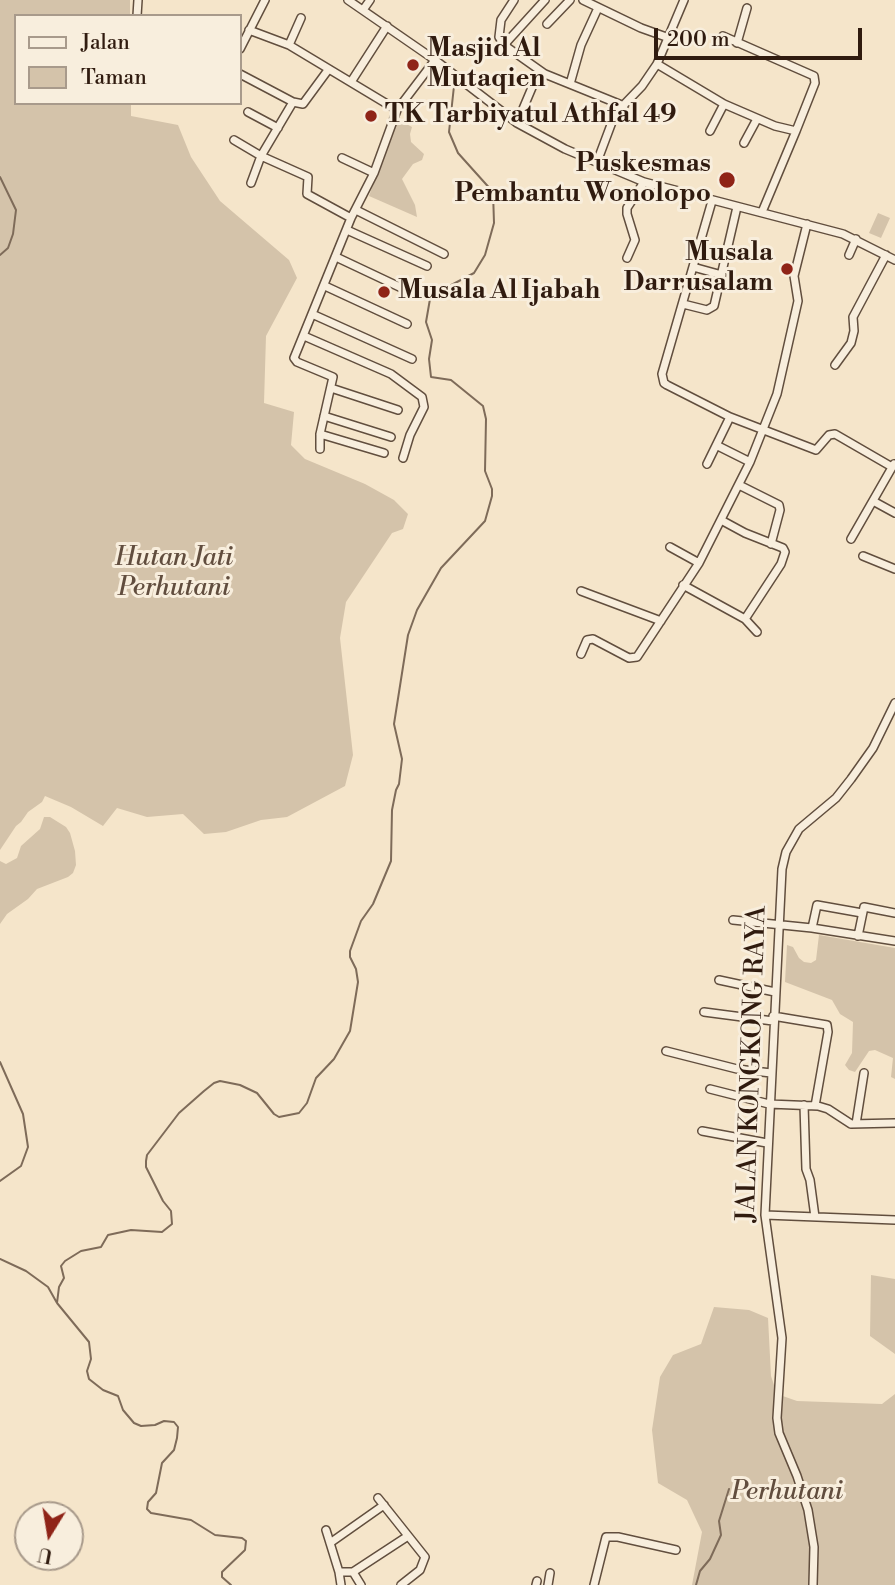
<!DOCTYPE html>
<html>
<head>
<meta charset="utf-8">
<style>
  body { margin:0 }
  #map { position:relative; width:895px; height:1585px; overflow:hidden; background:#f5e5ca; font-family:"Libre Bodoni",serif }
  canvas { display:block }
  .legend { position:absolute; left:14px; top:14px; width:228px; height:91px; box-sizing:border-box; background:#f8eedd; border:2px solid #a89a8b; margin:0; padding:9px 12px; list-style:none; font-size:21px; color:#301b0f }
  .legend li { display:flex; align-items:center; gap:14px; height:35px }
  .legend b { width:35px; border:2px solid #a89a8b }
  .north { position:absolute; left:14px; top:1501px; width:70px; height:70px; box-sizing:border-box; background:#f8eedd; border:2px solid #a89a8b; border-radius:50%; rotate:191deg; font-size:19px; font-weight:700; line-height:28px; text-align:center; color:#301b0f }
  .north::after { content:''; display:block; margin:auto; width:24px; height:32px; background:#8f2418; clip-path:polygon(50% 0,100% 100%,50% 72%,0 100%) }
  .scale { position:absolute; left:654px; top:28px; width:208px; height:32px; box-sizing:border-box; border:4px solid #301b0f; border-top:0; padding-left:9px; font-size:21px; line-height:24px; white-space:nowrap; color:#301b0f; -webkit-text-stroke:5px #f8eedd; paint-order:stroke }
</style>
</head>
<body>
<div id="map">
<canvas width="895" height="1585"></canvas>
<ul class="legend">
<li><b style="height:9px;background:#f8eedd"></b>Jalan</li>
<li><b style="height:19px;background:#d4c3aa"></b>Taman</li>
</ul>
<div class="north">U</div>
<div class="scale">200 m</div>
</div>
<script>
const g = document.querySelector('canvas').getContext('2d');
g.lineJoin = 'round';
function fill(path, color) {
  g.fillStyle = color;
  g.fill(path, 'evenodd');
}
function toPath(rows) {
  const path = new Path2D();
  for (const r of rows) {
    path.moveTo(r[0], r[1]);
    for (let i = 2; i < r.length; i += 2) path.lineTo(r[i], r[i + 1]);
  }
  return path;
}
function strokePath(path, color, width, dash) {
  g.strokeStyle = color;
  g.lineWidth = width;
  g.lineCap = dash ? 'butt' : 'round';
  g.setLineDash(dash || []);
  g.stroke(path);
}
function write(font, color, halo, rows, align = 'center') {
  g.font = font + ' "Libre Bodoni",serif';
  g.lineWidth = 6;
  g.setLineDash([]);
  g.textBaseline = 'middle';
  g.strokeStyle = halo;
  g.fillStyle = color;
  for (const [text, x, y, turn = 0] of rows) {
    g.save();
    g.translate(x, y);
    g.rotate((+turn || 0) * Math.PI / 180);
    g.textAlign = isNaN(turn) ? turn : align;
    if (halo) g.strokeText(text, 0, 0);
    g.fillText(text, 0, 0);
    g.restore();
  }
}
fill(toPath([
  [0,0,130,0,130,16,16,16,16,103,131,103,131,116,178,125,191,157,220,201,289,260,297,278,266,336,264,403,294,412,291,445,305,459,365,484,394,500,408,514,403,529,392,533,346,602,340,638,353,755,345,786,287,817,261,820,226,832,204,834,183,814,147,817,117,808,103,826,71,807,45,796,42,802,28,812,21,822,16,826,0,850],
  [397,119,412,127,410,134,411,142,424,154,422,160,413,164,402,179,415,205,417,217,369,196],
  [878,213,890,218,881,238,869,233],
  [44,817,50,817,66,827,70,833,75,851,76,865,73,873,68,877,37,889,28,899,7,914,0,924,0,861,6,864,17,858,21,846,40,829],
  [819,935,895,948,895,1079,891,1077,893,1058,875,1050,869,1051,855,1072,849,1070,845,1065,852,1053,853,1022,840,1014,832,1000,785,982,787,945,793,947,799,958,804,962,811,963,816,960],
  [871,1275,895,1279,895,1354,870,1336],
  [714,1307,749,1310,768,1318,771,1376,777,1394,797,1401,882,1404,895,1394,895,1585,692,1585,702,1532,687,1500,658,1483,652,1430,660,1377,673,1355,701,1344]
]), '#d4c3aa');
strokePath(toPath([
  [0,177,16,210,13,234,8,248,0,255],
  [0,1062,23,1114,28,1147,21,1166,0,1181],
  [0,1259,26,1271,48,1287,57,1303,89,1342,91,1359,87,1371,89,1379,103,1390,118,1396,123,1410,134,1423,141,1426,155,1425,164,1421,174,1422,178,1427,177,1438,174,1450,162,1463,156,1493,148,1502,147,1509,151,1513,191,1520,215,1535,242,1538,246,1541,245,1550,222,1572,222,1577,231,1585],
  [57,1303,59,1287,64,1278,61,1266,65,1261,81,1251,101,1247,108,1235,131,1230,162,1232,172,1224,171,1211,163,1201,146,1167,146,1161,147,1155,179,1113,204,1091,214,1083,220,1081,240,1085,257,1093,274,1114,279,1117,299,1113,307,1103,316,1078,334,1059,350,1031,358,982,356,969,350,957,350,951,361,921,373,904,391,861,392,810,396,790,399,784,402,759,394,724,408,635,417,610,441,568,485,521,492,496,492,489,485,471,486,419,483,406,451,380,431,377,429,359,432,340,426,322,430,299,440,291,474,273,485,255,494,223,493,192,458,153,449,132,454,86],
  [696,1585,700,1571,710,1559,721,1535,719,1521,729,1489]
]), '#7e6b59', 2);
const minor = toPath([
  [348,0,435,60,517,123,565,149,644,182,843,234,895,260],
  [514,0,501,20,499,37,504,45,545,74,624,106],
  [583,0,641,28,669,38],
  [363,10,370,0],
  [137,16,138,0],
  [547,24,570,0],
  [249,30,289,45,397,110],
  [723,36,814,76,815,83,796,131],
  [737,43,747,8],
  [289,45,301,18],
  [504,45,545,0],
  [240,49,265,0],
  [657,64,724,104,775,126,796,131,762,212],
  [240,74,293,102,261,156,308,177,307,194,351,218],
  [351,82,387,26],
  [570,84,581,45,598,8],
  [293,102,303,104,328,70],
  [248,112,278,128],
  [517,123,539,71],
  [710,131,724,104],
  [234,140,261,156,251,183],
  [744,143,757,119],
  [342,158,374,173],
  [597,162,615,114,642,86,657,64,684,0],
  [356,210,444,254],
  [347,230,427,266],
  [849,255,856,239],
  [336,257,408,291],
  [627,258,635,240,627,214,627,208,644,182],
  [693,267,722,275],
  [325,286,407,324],
  [683,304,707,310,714,306,737,207],
  [312,314,412,359],
  [304,336,391,374,422,397,424,407,410,435,403,458],
  [835,365,851,343,854,331,853,317,886,255],
  [331,388,398,410],
  [324,416,391,437],
  [730,417,816,450,829,435,835,434,892,467],
  [320,434,384,453],
  [718,446,750,462],
  [320,449,320,434,333,377,297,362,294,358,351,218,374,173,397,110,435,60],
  [707,464,730,417,667,385,664,383,662,374,712,201],
  [739,485,779,505,780,510,771,544],
  [873,501,895,513],
  [721,520,745,533,783,548,785,552,781,564,745,619],
  [851,539,894,464],
  [670,547,699,563],
  [863,556,895,569],
  [683,585,745,619,757,632],
  [581,591,661,621],
  [581,654,587,640,593,639,629,658,637,657,699,563,750,462,777,394,798,301,794,276,807,224],
  [733,920,812,928,895,941],
  [812,928,817,905,862,913],
  [858,936,864,907,895,913],
  [719,980,775,992],
  [704,1012,773,1021],
  [773,1016,827,1025,828,1032,815,1106],
  [666,1051,737,1069,771,1073],
  [710,1089,769,1104,818,1106,828,1109,851,1124,895,1123],
  [804,1105,806,1169,810,1180,815,1217],
  [856,1124,864,1073],
  [702,1131,767,1143],
  [765,1215,895,1220],
  [378,1498,425,1557,420,1570,401,1585],
  [326,1530,339,1572,353,1572,361,1585],
  [330,1543,384,1505],
  [339,1572,341,1585],
  [353,1572,408,1536],
  [536,1585,537,1581],
  [548,1585,550,1573],
  [594,1585,606,1537,618,1537,676,1550],
  [813,1585,814,1547,808,1510,797,1476,779,1433,777,1418,782,1338,765,1215,782,869,786,852,799,829,836,798,851,779,873,748,895,703]
]);
strokePath(minor, '#614e3e', 10);
strokePath(minor, '#f8eedd', 7);
for (const [x, y, r, color] of [
  [413,65,7,"#8f2418"],
  [371,116,7,"#8f2418"],
  [727,180,9,"#8f2418"],
  [787,269,7,"#8f2418"],
  [384,292,7,"#8f2418"]
]) {
  const dot = new Path2D();
  dot.arc(x, y, r, 0, 2 * Math.PI);
  g.fillStyle = color;
  g.fill(dot);
  strokePath(dot, '#f8eedd', 2.5);
}
write('bold 26px', '#301b0f', '#f8eedd', [
  ["Masjid Al",427,50],
  ["Mutaqien",427,80],
  ["TK Tarbiyatul Athfal 49",385,116],
  ["Puskesmas",711,165,"right"],
  ["Pembantu Wonolopo",711,195,"right"],
  ["Musala",773,254,"right"],
  ["Darrusalam",773,284,"right"],
  ["Musala Al Ijabah",398,292]
], 'left');
write('italic 26px', '#614d3e', '#f8eedd', [
  ["Hutan Jati",174,559],
  ["Perhutani",174,589],
  ["Perhutani",787,1493]
]);
write('26px', '#301b0f', '#f8eedd', [
  ["JALAN KONGKONG RAYA",753,1064,-88]
]);
</script>
</body>
</html>
